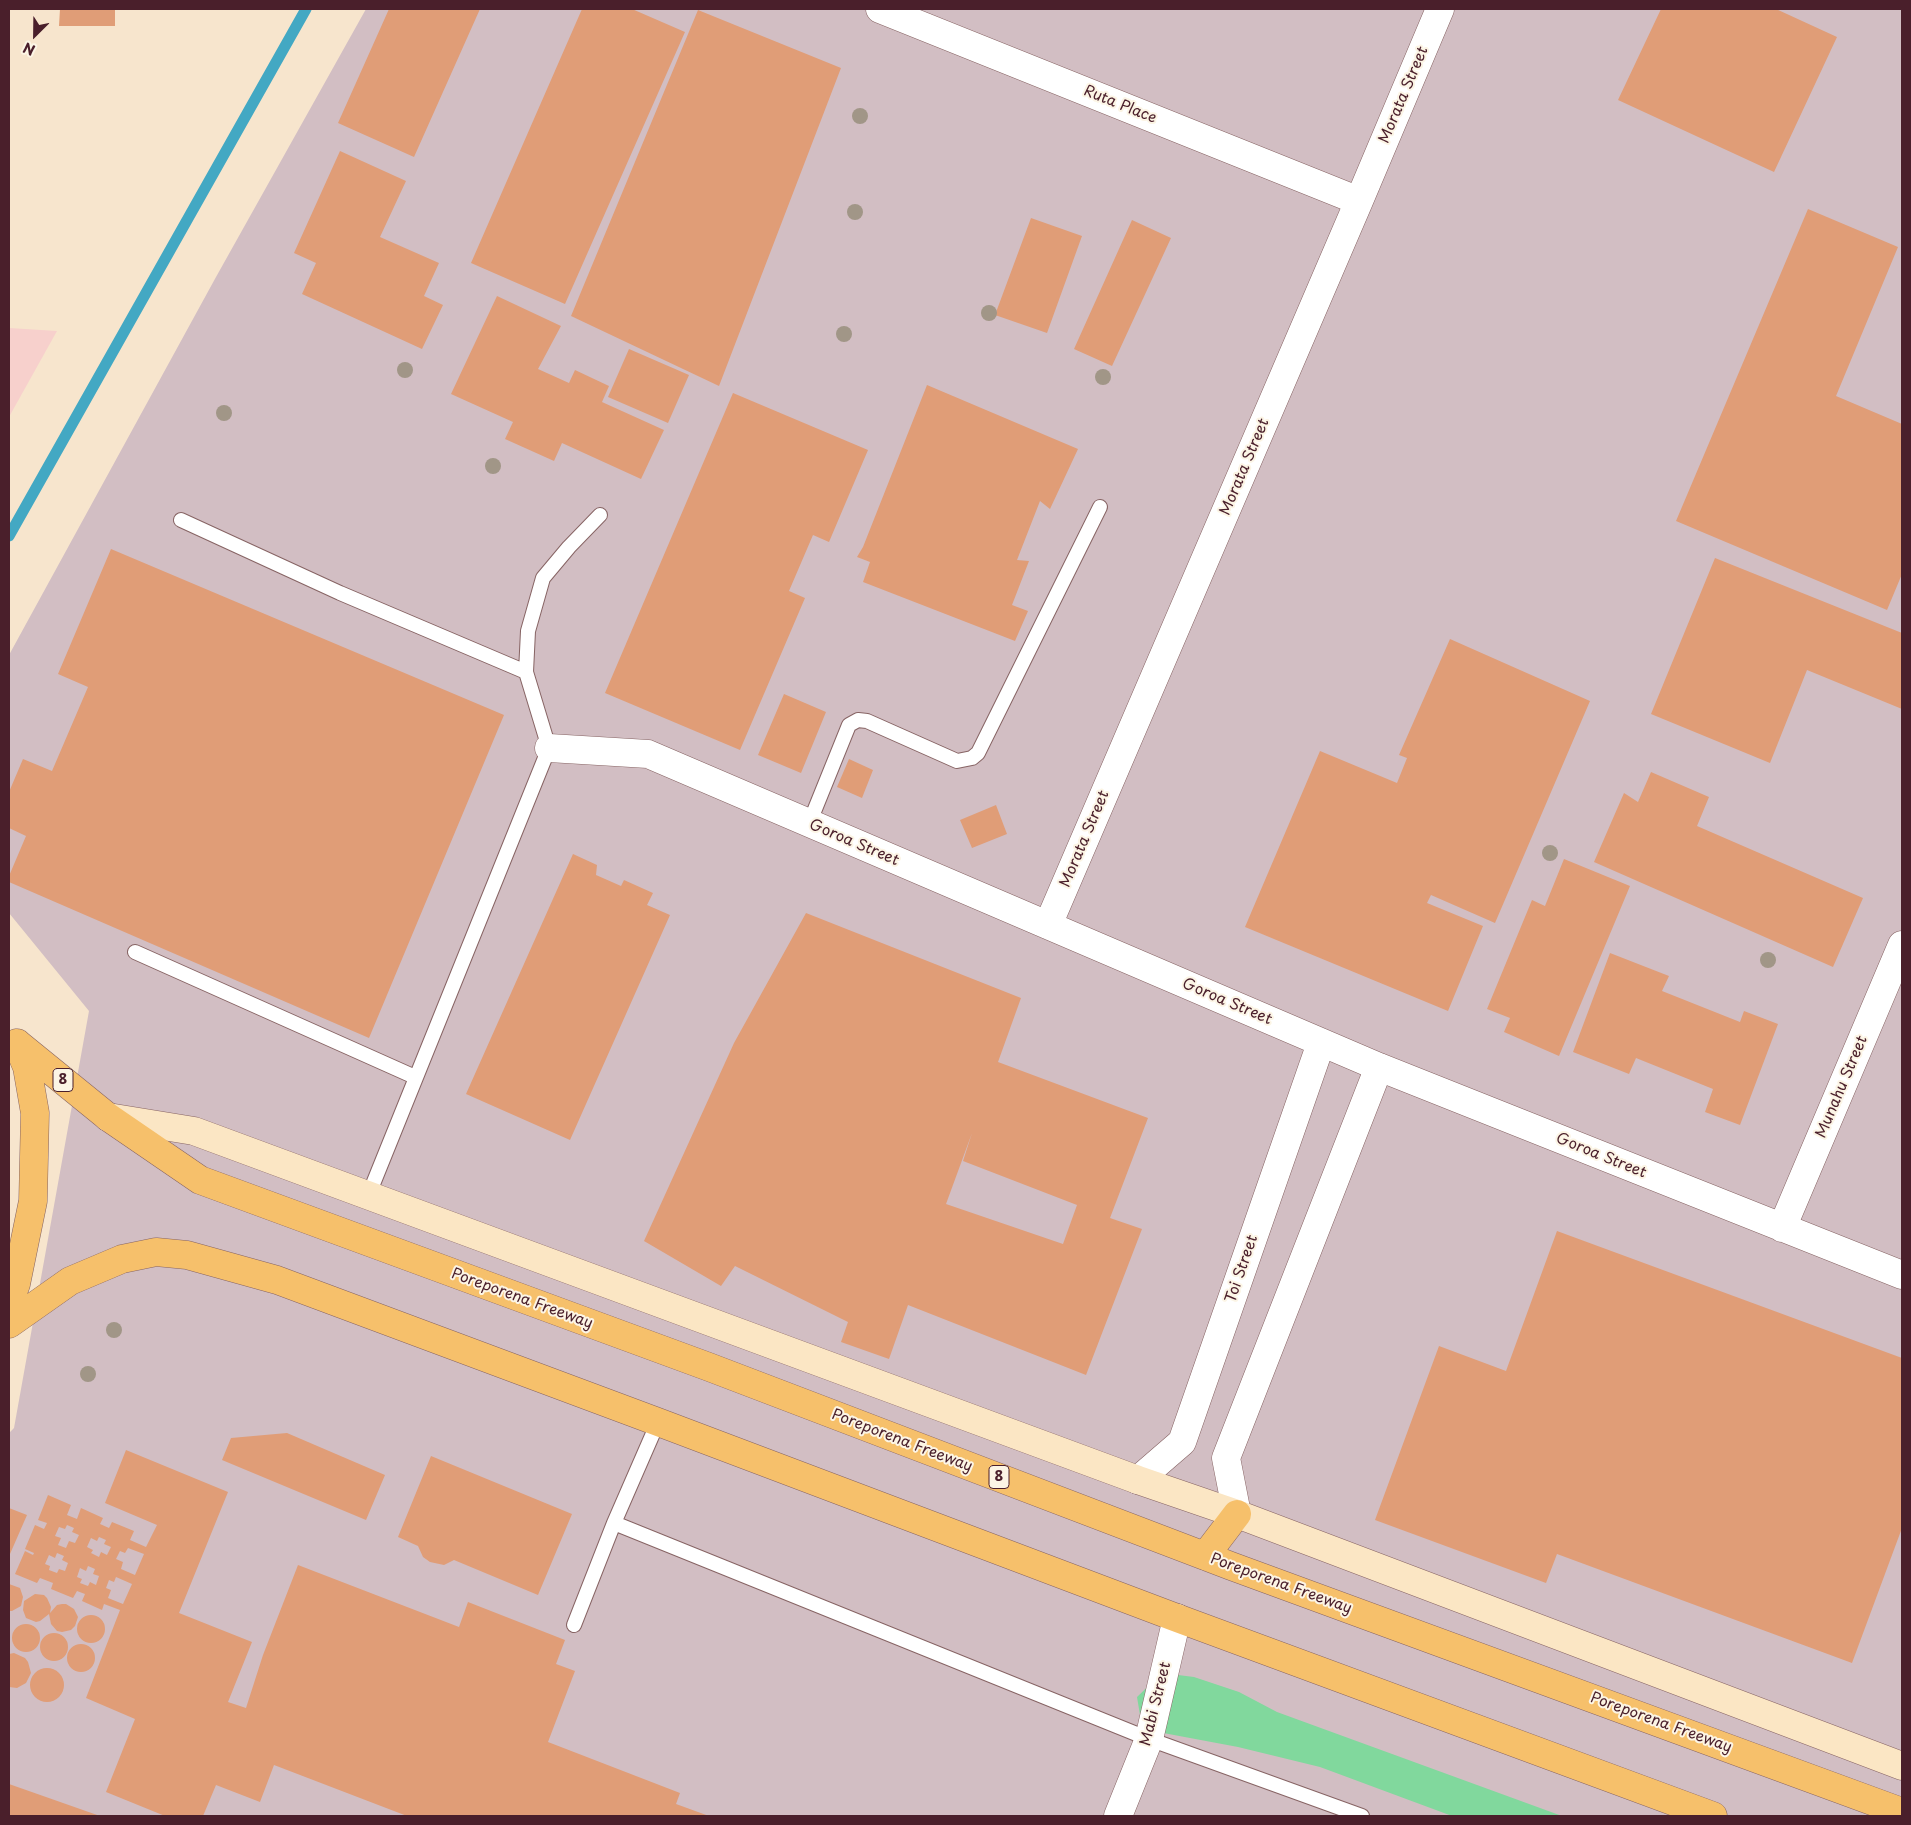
<!DOCTYPE html>
<html>
<head>
<meta charset="utf-8">
<style>
  body { margin:0 }
  #map { position:relative; width:1911px; height:1825px; overflow:hidden; background:#f7e5cd; font-family:"Playpen Sans",sans-serif }
  canvas { display:block }
  .frame { position:absolute; inset:0; border:10px solid #4a1f2b; pointer-events:none }
  .north { position:absolute; left:10px; top:10px; width:50px; height:50px; -webkit-text-stroke:4px #fcf5e5; paint-order:stroke; rotate:203deg; font-size:14px; font-weight:700; line-height:20px; text-align:center; color:#4a1f2b }
  .north::after { content:''; display:block; margin:auto; width:18px; height:22px; background:#4a1f2b; clip-path:polygon(50% 0,100% 100%,50% 72%,0 100%) }
</style>
</head>
<body>
<div id="map">
<canvas width="1911" height="1825"></canvas>
<div class="frame"></div>
<div class="north">N</div>
</div>
<script>
const g = document.querySelector('canvas').getContext('2d');
g.lineJoin = 'round';
function fill(path, color) {
  g.fillStyle = color;
  g.fill(path, 'evenodd');
}
function toPath(rows) {
  const path = new Path2D();
  for (const r of rows) {
    if (r.length === 3) {
      path.moveTo(r[0] + r[2], r[1]);
      path.arc(r[0], r[1], r[2], 0, 2 * Math.PI);
      continue;
    }
    path.moveTo(r[0], r[1]);
    for (let i = 2; i < r.length; i += 2) path.lineTo(r[i], r[i + 1]);
  }
  return path;
}
function strokePath(path, color, width, dash) {
  g.strokeStyle = color;
  g.lineWidth = width;
  g.lineCap = dash ? 'butt' : 'round';
  g.setLineDash(dash || []);
  g.stroke(path);
}
function write(font, color, halo, rows, align = 'center') {
  g.font = font + ' "Playpen Sans",sans-serif';
  g.lineWidth = 4;
  g.setLineDash([]);
  g.textBaseline = 'middle';
  g.strokeStyle = halo;
  g.fillStyle = color;
  for (const [text, x, y, turn = 0] of rows) {
    g.save();
    g.translate(x, y);
    g.rotate((+turn || 0) * Math.PI / 180);
    g.textAlign = isNaN(turn) ? turn : align;
    if (halo) g.strokeText(text, 0, 0);
    g.fillText(text, 0, 0);
    g.restore();
  }
}
fill(toPath([
  [9,328,57,331,9,417]
]), '#f7d0cc');
fill(toPath([
  [366,9,1902,9,1902,1816,9,1816,9,1433,14,1428,89,1011,9,913,9,655,216,277]
]), '#d2bec3');
fill(toPath([
  [1162,1673,1194,1677,1239,1692,1277,1712,1562,1816,1452,1816,1320,1767,1238,1747,1158,1732,1140,1715,1137,1697]
]), '#81d89d');
strokePath(toPath([
  [9,536,306,9]
]), '#43a8c3', 11);
fill(toPath([
  [60,9,115,9,115,26,59,26],
  [389,9,480,9,414,157,338,123],
  [582,9,632,9,685,32,565,304,471,263],
  [1661,9,1776,9,1837,37,1774,172,1618,100],
  [698,10,841,68,719,386,571,316],
  [340,151,406,181,380,237,439,263,424,296,443,305,422,349,302,294,316,263,294,253],
  [1808,209,1898,247,1836,396,1902,424,1902,574,1887,610,1676,521],
  [1031,218,1082,236,1047,333,995,315],
  [1132,220,1171,238,1112,366,1074,349],
  [497,296,561,326,538,369,569,383,575,370,609,386,602,402,664,430,641,479,562,443,554,461,505,439,513,422,451,394],
  [629,349,689,375,668,423,608,397],
  [927,385,1078,449,1050,509,1040,501,1017,560,1029,561,1012,605,1028,611,1015,641,863,582,870,562,857,557,863,547],
  [733,393,868,450,829,542,813,535,789,591,805,598,740,750,605,693],
  [111,549,504,715,369,1038,9,882,9,876,26,836,9,828,9,792,23,759,52,771,88,687,58,674],
  [1715,558,1902,633,1902,709,1807,670,1770,763,1651,714],
  [1450,639,1590,701,1495,923,1431,895,1427,903,1483,926,1448,1011,1245,927,1320,751,1397,783,1407,758,1399,755],
  [784,694,826,712,801,773,758,755],
  [849,759,873,770,862,798,837,787],
  [1651,772,1709,797,1697,826,1863,898,1833,967,1594,862,1624,793,1638,802],
  [996,805,1007,834,972,848,960,820],
  [573,854,597,865,596,875,621,886,624,880,653,893,647,905,670,915,570,1140,466,1094],
  [1564,859,1630,886,1559,1056,1504,1032,1510,1018,1487,1009,1532,900,1545,906],
  [806,913,1021,998,998,1062,1148,1118,1110,1218,1142,1229,1086,1375,908,1305,889,1359,841,1342,848,1322,735,1266,721,1286,644,1241,734,1043],
  [972,1133,963,1161,1077,1205,1063,1244,946,1204],
  [1610,953,1669,976,1662,991,1740,1022,1744,1011,1778,1024,1740,1125,1705,1112,1713,1089,1636,1058,1629,1074,1573,1052],
  [1557,1231,1902,1358,1902,1528,1852,1663,1557,1554,1546,1583,1375,1520,1439,1346,1506,1371],
  [287,1433,385,1475,366,1520,222,1460,231,1438],
  [126,1450,228,1492,179,1613,252,1642,228,1702,246,1708,263,1655,298,1565,459,1627,468,1602,565,1640,556,1664,575,1671,548,1742,680,1793,676,1804,709,1816,407,1816,274,1765,260,1802,216,1785,203,1816,165,1816,106,1792,135,1719,86,1698,120,1610,104,1604,102,1610,82,1601,85,1594,77,1591,73,1598,51,1589,53,1583,40,1578,37,1583,15,1574,25,1551,33,1555,34,1553,25,1549,35,1525,44,1529,47,1523,38,1520,48,1495,71,1505,67,1515,77,1519,81,1508,103,1518,100,1524,109,1528,112,1522,134,1531,130,1540,146,1547,157,1525,105,1503],
  [67,1525,74,1528,72,1532,79,1535,75,1543,69,1541,66,1548,58,1545,61,1538,55,1536,59,1527,65,1529],
  [99,1537,106,1540,104,1544,111,1547,107,1555,101,1552,99,1557,91,1553,93,1550,87,1547,91,1538,97,1541],
  [128,1548,144,1554,135,1575,121,1569,123,1562,116,1559,120,1551,125,1553],
  [57,1553,64,1556,62,1560,68,1563,65,1571,59,1569,57,1573,49,1570,50,1566,45,1564,49,1555,55,1558],
  [88,1566,95,1569,93,1574,99,1576,96,1585,90,1582,88,1586,80,1583,82,1579,77,1577,80,1568,86,1571],
  [116,1577,132,1584,123,1604,108,1598,111,1590,106,1588,109,1580,114,1582],
  [431,1456,572,1514,538,1595,454,1560,444,1565,430,1562,423,1557,418,1546,398,1537],
  [9,1508,27,1515,10,1554,9,1553],
  [9,1584,20,1588,23,1597,21,1606,12,1611,9,1611],
  [35,1594,44,1595,47,1598,51,1607,50,1613,57,1605,62,1604,66,1604,74,1609,78,1617,75,1626,71,1630,62,1632,57,1631,51,1624,49,1614,40,1621,36,1622,26,1618,23,1610,24,1601],
  [91,1629,14],
  [26,1638,14],
  [54,1647,14],
  [81,1658,14],
  [14,1653,25,1658,28,1662,31,1673,26,1683,17,1688,9,1687,9,1654],
  [47,1685,17],
  [9,1784,100,1816,9,1816]
]), '#e09d77');
const lane = toPath([
  [181,520,340,593,526,672,549,748,369,1194],
  [526,672,528,631,543,578,569,547,600,515],
  [809,824,849,725,858,720,867,721,957,761,972,758,978,753,1100,507],
  [135,952,415,1077],
  [614,1523,1149,1739,1362,1816],
  [574,1625,614,1523,658,1422]
]);
const street = toPath([
  [880,9,1359,201],
  [549,748,648,754,1379,1067,1902,1275],
  [1048,925,1359,201,1440,9],
  [1782,1228,1902,945],
  [1138,1480,1182,1442,1321,1043],
  [1237,1514,1226,1458,1379,1067],
  [1118,1816,1149,1739,1177,1618]
]);
const secondary = toPath([
  [108,1117,194,1131,1138,1480,1237,1514,1902,1766]
]);
const highway = toPath([
  [17,1043,108,1117,200,1180,709,1367,1231,1566,1902,1812],
  [9,1303,16,1284,33,1201,35,1113,27,1067,17,1043],
  [9,1324,70,1281,122,1259,156,1252,187,1255,277,1280,658,1422,1177,1618,1713,1816],
  [1205,1556,1237,1514]
]);
strokePath(lane, '#876464', 16);
strokePath(street, '#876464', 29);
strokePath(secondary, '#876464', 29);
strokePath(highway, '#876464', 29);
strokePath(lane, '#fff', 14);
strokePath(street, '#fff', 28);
strokePath(secondary, '#fbe6c4', 28);
strokePath(highway, '#f6c06b', 28);
g.fillStyle = '#a19687';
for (const [x, y] of [
  [860,116],
  [855,212],
  [989,313],
  [844,334],
  [405,370],
  [1103,377],
  [224,413],
  [493,466],
  [1550,853],
  [1768,960],
  [114,1330],
  [88,1374]
]) {
  g.beginPath();
  g.arc(x, y, 8, 0, 2 * Math.PI);
  g.fill();
}
for (const [x, y, w] of [
  [63,1080,20],
  [999,1477,20]
]) {
  const box = new Path2D();
  box.roundRect(x - w / 2, y - 11.5, w, 23, 4);
  g.fillStyle = '#fcf5e5';
  g.fill(box);
  strokePath(box, '#4a1f2b', 1);
}
write('bold 14px', '#4a1f2b', null, [
  ["8",63,1080],
  ["8",999,1477]
]);
write('15px', '#4a1f2b', '#fcf5e5', [
  ["Morata Street",1404,95,-67],
  ["Ruta Place",1120,105,22],
  ["Morata Street",1245,467,-67],
  ["Morata Street",1085,839,-67],
  ["Goroa Street",854,843,23],
  ["Goroa Street",1227,1002,23],
  ["Munahu Street",1842,1087,-67],
  ["Goroa Street",1601,1156,22],
  ["Toi Street",1242,1269,-71],
  ["Poreporena Freeway",522,1299,20],
  ["Poreporena Freeway",902,1441,21],
  ["Poreporena Freeway",1281,1584,20],
  ["Mabi Street",1156,1704,-76],
  ["Poreporena Freeway",1661,1723,20]
]);
</script>
</body>
</html>
